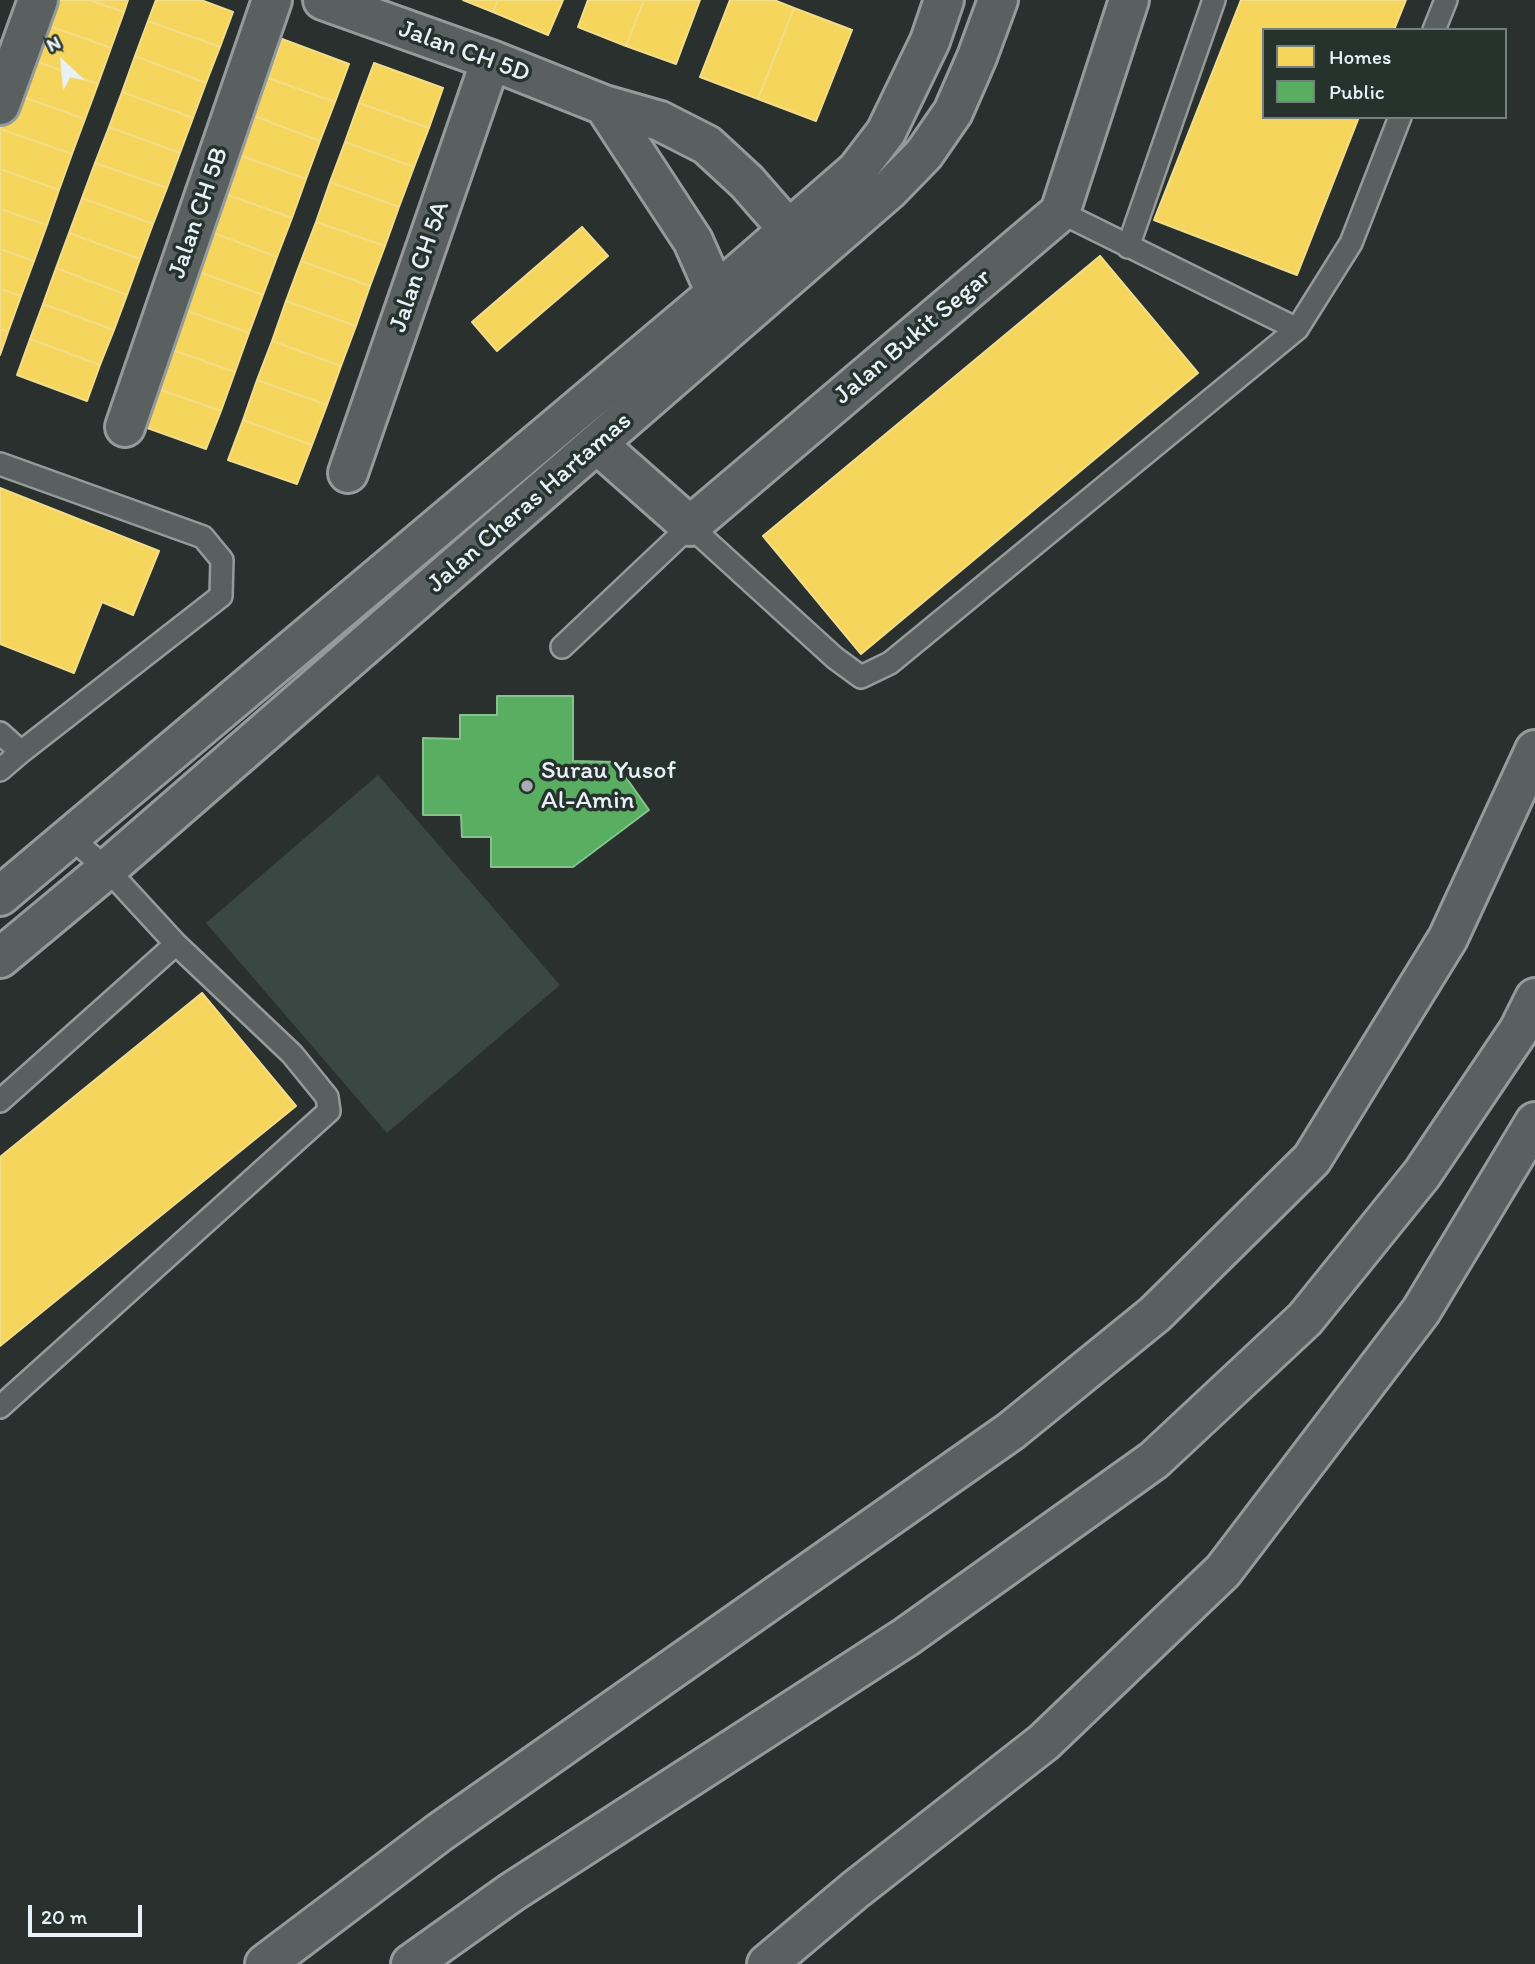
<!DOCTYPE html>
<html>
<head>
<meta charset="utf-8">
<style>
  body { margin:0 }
  #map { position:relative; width:1535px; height:1964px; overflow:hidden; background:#29302d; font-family:Itim,sans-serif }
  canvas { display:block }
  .legend { position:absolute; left:1262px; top:28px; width:245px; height:91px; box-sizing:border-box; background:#26332d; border:2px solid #747f7e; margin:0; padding:9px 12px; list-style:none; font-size:21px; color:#e8f1f8 }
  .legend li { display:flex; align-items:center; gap:14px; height:35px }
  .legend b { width:35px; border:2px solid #747f7e }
  .north { position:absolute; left:28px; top:28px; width:70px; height:70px; -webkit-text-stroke:5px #26332d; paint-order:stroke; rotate:334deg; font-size:19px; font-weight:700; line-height:28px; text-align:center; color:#e8f1f8 }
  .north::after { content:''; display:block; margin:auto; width:24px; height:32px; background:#e8f1f8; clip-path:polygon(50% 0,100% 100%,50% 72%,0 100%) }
  .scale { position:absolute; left:28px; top:1905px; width:114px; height:32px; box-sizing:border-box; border:4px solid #e8f1f8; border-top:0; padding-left:9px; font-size:21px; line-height:24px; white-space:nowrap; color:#e8f1f8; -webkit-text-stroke:5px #26332d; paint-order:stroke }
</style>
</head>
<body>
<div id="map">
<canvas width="1535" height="1964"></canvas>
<ul class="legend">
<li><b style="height:19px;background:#f6d55c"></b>Homes</li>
<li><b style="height:19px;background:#5aae61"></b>Public</li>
</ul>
<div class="north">N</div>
<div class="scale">20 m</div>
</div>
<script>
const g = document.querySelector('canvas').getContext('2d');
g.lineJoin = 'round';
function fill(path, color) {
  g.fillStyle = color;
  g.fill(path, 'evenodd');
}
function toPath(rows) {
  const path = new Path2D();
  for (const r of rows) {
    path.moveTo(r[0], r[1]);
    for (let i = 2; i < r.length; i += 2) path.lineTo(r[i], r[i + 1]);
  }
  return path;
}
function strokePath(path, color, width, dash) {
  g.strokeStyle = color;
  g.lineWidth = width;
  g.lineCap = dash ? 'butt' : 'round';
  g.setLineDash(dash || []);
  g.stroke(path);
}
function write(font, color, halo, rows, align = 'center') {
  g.font = font + ' Itim,sans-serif';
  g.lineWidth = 7;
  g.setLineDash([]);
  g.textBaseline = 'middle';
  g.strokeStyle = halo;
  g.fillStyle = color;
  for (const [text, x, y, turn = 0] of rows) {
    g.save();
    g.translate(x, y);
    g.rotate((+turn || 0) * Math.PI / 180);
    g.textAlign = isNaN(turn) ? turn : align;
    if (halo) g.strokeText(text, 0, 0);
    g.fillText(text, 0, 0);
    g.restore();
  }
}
fill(toPath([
  [378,775,560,985,387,1133,206,923]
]), '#3b4743');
const homes = toPath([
  [46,0,89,0,124,12,111,48,38,22,46,0],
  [89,0,128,0,124,12,89,0],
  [156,0,201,0,233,12,220,47,148,21,156,0],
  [463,0,498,0,493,12,463,0],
  [498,0,563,0,548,35,493,12,498,0],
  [588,0,644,0,626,46,578,27,588,0],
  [644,0,700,0,676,64,626,46,644,0],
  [730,0,774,0,794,8,758,99,700,77,730,0],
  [1241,0,1406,0,1394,30,1264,30,1264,117,1359,117,1297,275,1154,220,1241,0],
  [794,8,852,30,816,121,758,99,794,8],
  [148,21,220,47,206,83,135,56,148,21],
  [38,22,111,48,98,84,25,57,38,22],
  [282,39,349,64,335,102,268,78,282,39],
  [135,56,206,83,193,118,122,92,135,56],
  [25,57,98,84,85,119,12,93,25,57],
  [374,63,443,88,429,128,359,103,374,63],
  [268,78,335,102,320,141,254,116,268,78],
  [122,92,193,118,180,153,109,127,122,92],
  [12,93,85,119,72,154,0,129,12,93],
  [359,103,429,128,414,167,345,142,359,103],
  [254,116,320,141,306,179,239,155,254,116],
  [109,127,180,153,167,188,95,163,109,127],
  [0,129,72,154,59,190,0,169,0,129],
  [345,142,414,167,399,207,330,182,345,142],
  [239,155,306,179,292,218,225,194,239,155],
  [95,163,167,188,153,224,82,198,95,163],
  [0,169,59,190,47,225,0,209,0,169],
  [330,182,399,207,385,246,316,222,330,182],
  [225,194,292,218,277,257,211,232,225,194],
  [82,198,153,224,140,259,69,233,82,198],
  [0,209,47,225,34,261,0,249,0,209],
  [316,222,385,246,370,286,301,261,316,222],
  [582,227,608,256,497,351,472,322,582,227],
  [211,232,277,257,263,295,196,271,211,232],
  [69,233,140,259,127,295,56,268,69,233],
  [0,249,34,261,21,296,0,289,0,249],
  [1100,256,1198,373,861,654,763,536,1100,256],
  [301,261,370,286,356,326,286,301,301,261],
  [56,268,127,295,114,330,43,304,56,268],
  [196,271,263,295,249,333,182,309,196,271],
  [0,289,21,296,8,332,0,329,0,289],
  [286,301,356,326,341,366,272,341,286,301],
  [43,304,114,330,100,365,30,339,43,304],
  [182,309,249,333,235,372,167,348,182,309],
  [0,329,8,332,0,355,0,329],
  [30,339,100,365,87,401,17,375,30,339],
  [272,341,341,366,327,405,257,380,272,341],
  [167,348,235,372,221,411,153,387,167,348],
  [257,380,327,405,312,445,243,420,257,380],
  [153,387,221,411,206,449,139,425,153,387],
  [243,420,312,445,297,484,228,460,243,420],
  [0,488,159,551,133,615,102,602,74,673,0,644,0,488],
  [202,993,296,1106,0,1346,0,1157,202,993]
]);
fill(homes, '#f6d55c');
strokePath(homes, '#f2dd8b', 2);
const public = toPath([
  [497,696,573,696,573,761,615,762,649,810,573,867,491,867,491,837,462,837,461,815,423,815,423,738,460,739,460,715,497,715,497,696]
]);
fill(public, '#5aae61');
strokePath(public, '#85c28e', 2);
const service = toPath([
  [1434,30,1446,0],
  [1060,212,1297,329],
  [1128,247,1214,0],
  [0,464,203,537,222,560,221,596,21,752],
  [562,647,690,526,835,658,861,677,890,663,1297,329,1351,243,1400,117],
  [0,733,21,752,0,770],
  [0,1101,176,944],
  [0,1407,329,1111,327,1097,292,1054,176,944,107,869,70,837]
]);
const minor = toPath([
  [323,0,491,60,604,105,660,121,707,145,747,182,788,229],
  [0,105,38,0],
  [604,105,693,241,716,293],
  [125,427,272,0],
  [597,444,690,526,1060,212,1129,0],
  [348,473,491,60]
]);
const tertiary = toPath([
  [0,896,716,293,857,170,886,132,930,41,944,0],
  [0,958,107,869,889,190,924,154,953,112,977,57,998,0]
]);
const motorway = toPath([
  [265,1964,440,1832,1011,1431,1155,1314,1312,1159,1448,938,1535,750],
  [411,1964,512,1892,906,1637,1154,1460,1305,1319,1422,1174,1519,1030,1535,998],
  [767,1964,855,1890,1044,1742,1223,1571,1421,1311,1535,1122]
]);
strokePath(service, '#959a9a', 26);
strokePath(minor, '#959a9a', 44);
strokePath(tertiary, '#959a9a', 44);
strokePath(motorway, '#959a9a', 44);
strokePath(service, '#5a6060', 21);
strokePath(minor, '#5a6060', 38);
strokePath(tertiary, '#5a6060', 38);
strokePath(motorway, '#5a6060', 38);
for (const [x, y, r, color] of [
  [527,786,7,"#a5adb1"]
]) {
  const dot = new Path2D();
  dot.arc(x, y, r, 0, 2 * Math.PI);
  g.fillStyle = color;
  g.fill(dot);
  strokePath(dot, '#26332d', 2.5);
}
write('26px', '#e8f1f8', '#26332d', [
  ["Jalan CH 5D",464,52,20],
  ["Jalan CH 5B",199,213,-71],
  ["Jalan CH 5A",420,267,-71],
  ["Jalan Bukit Segar",913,337,-40],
  ["Jalan Cheras Hartamas",530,503,-41]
]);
write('26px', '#e8f1f8', '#26332d', [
  ["Surau Yusof",541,771],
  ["Al-Amin",541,801]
], 'left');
</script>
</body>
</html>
